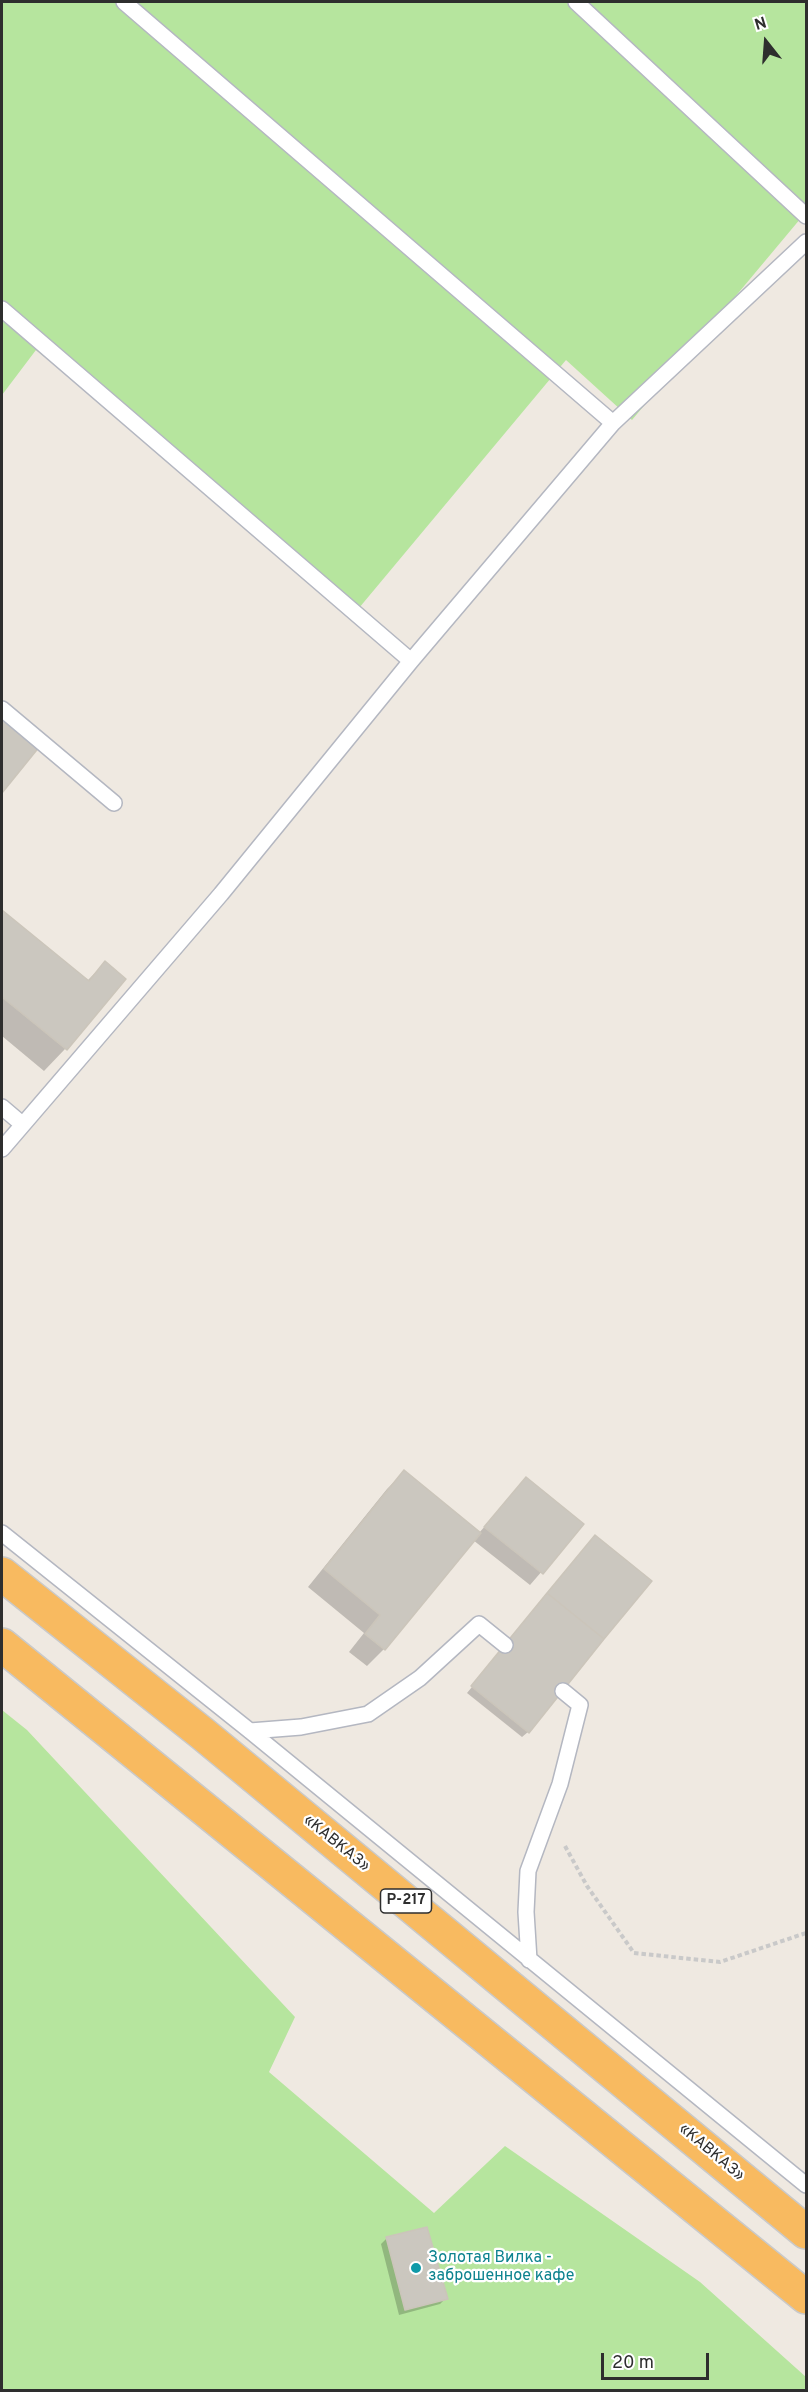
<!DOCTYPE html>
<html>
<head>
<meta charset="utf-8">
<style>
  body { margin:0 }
  #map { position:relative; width:808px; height:2392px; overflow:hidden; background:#efe9e1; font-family:Overpass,sans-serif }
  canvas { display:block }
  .frame { position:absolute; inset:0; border:3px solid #2e2e2e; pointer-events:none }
  .north { position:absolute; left:736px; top:12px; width:60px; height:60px; -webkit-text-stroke:4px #fff; paint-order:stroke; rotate:343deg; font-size:16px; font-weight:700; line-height:24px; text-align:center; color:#2e2e2e }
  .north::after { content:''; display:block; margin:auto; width:21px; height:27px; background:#2e2e2e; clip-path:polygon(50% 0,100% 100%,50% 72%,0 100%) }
  .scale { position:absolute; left:601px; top:2353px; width:108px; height:27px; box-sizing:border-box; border:3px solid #2e2e2e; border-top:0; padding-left:8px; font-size:18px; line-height:21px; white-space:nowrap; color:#2e2e2e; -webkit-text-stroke:4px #fff; paint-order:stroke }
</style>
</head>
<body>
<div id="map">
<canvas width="808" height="2392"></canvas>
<div class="frame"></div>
<div class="north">N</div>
<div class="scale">20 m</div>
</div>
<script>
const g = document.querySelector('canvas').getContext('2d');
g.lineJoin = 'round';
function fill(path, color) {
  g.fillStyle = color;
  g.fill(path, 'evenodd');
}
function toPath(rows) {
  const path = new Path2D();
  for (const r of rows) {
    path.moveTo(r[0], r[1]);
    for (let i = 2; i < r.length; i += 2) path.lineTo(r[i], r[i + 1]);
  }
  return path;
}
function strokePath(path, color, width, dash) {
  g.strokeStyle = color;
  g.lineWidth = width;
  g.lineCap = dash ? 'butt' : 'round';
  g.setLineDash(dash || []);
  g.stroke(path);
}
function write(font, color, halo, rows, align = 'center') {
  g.font = font + ' Overpass,sans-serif';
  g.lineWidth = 4.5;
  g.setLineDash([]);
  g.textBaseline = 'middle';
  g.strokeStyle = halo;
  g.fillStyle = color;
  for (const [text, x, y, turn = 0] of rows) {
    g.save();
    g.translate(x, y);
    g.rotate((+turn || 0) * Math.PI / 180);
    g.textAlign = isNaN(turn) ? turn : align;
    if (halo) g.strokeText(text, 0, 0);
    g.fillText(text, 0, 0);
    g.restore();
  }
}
fill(toPath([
  [2,2,806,2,806,212,632,420,566,360,359,608,36,350,2,395],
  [2,1710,27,1730,295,2017,269,2072,434,2213,505,2146,700,2282,806,2377,806,2390,2,2390]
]), '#b6e59e');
fill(toPath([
  [2,717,37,747,2,791],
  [2,912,87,981,105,963,124,979,65,1049,44,1071,2,1036],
  [404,1472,479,1533,526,1479,582,1525,530,1585,473,1540,384,1649,367,1666,349,1652,364,1633,308,1587,387,1489],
  [596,1537,528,1732,522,1737,467,1693],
  [387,2238,446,2298,440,2304,399,2315,381,2244]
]), '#0003');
const building = toPath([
  [2,716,40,746,2,793,2,716],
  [2,910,89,981,105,961,126,979,67,1050,2,997,2,910],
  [404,1470,481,1533,385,1650,365,1634,380,1615,324,1569,404,1470],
  [526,1477,584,1524,543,1574,484,1527,526,1477],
  [595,1535,652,1581,604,1639,547,1593,595,1535],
  [547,1593,604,1639,529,1733,471,1686,547,1593],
  [427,2227,448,2299,405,2310,386,2237,427,2227]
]);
fill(building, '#cbc7bf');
strokePath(building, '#cbc5ba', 1.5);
const service = toPath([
  [124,2,613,423],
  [576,2,806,216],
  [2,309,411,661],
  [2,709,114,803],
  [2,1107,22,1124],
  [2,1149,221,894,411,661,613,423,806,242],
  [2,1533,250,1731,806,2185],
  [250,1731,301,1727,368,1714,420,1678,479,1624,505,1645],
  [529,1960,526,1912,528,1871,560,1784,580,1705,563,1691]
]);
const trunk = toPath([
  [2,1574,203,1734,806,2232],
  [2,1645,806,2297]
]);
strokePath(service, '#b4b7c1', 18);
strokePath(trunk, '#c9c9c9', 36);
strokePath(toPath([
  [565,1846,587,1886,634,1953,720,1962,806,1933]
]), '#c9c9c9', 4, [4.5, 3]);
strokePath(service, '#fff', 15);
strokePath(trunk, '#f8ba60', 33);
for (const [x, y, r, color] of [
  [416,2268,6,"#0f9aa8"]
]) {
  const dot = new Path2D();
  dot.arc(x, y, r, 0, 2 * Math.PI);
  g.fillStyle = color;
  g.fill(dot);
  strokePath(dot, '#fff', 2);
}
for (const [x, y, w] of [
  [406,1901,51]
]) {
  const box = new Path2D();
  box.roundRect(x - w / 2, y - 12, w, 24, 4.5);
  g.fillStyle = '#fff';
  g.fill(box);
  strokePath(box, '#2e2e2e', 1.5);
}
write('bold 15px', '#2e2e2e', null, [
  ["Р-217",406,1901]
]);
write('16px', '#2e2e2e', '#fff', [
  ["«КАВКАЗ»",336,1844,39],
  ["«КАВКАЗ»",711,2153,40]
]);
write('16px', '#0d838f', '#fff', [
  ["Золотая Вилка -",428,2259],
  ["заброшенное кафе",428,2277]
], 'left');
</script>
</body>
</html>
